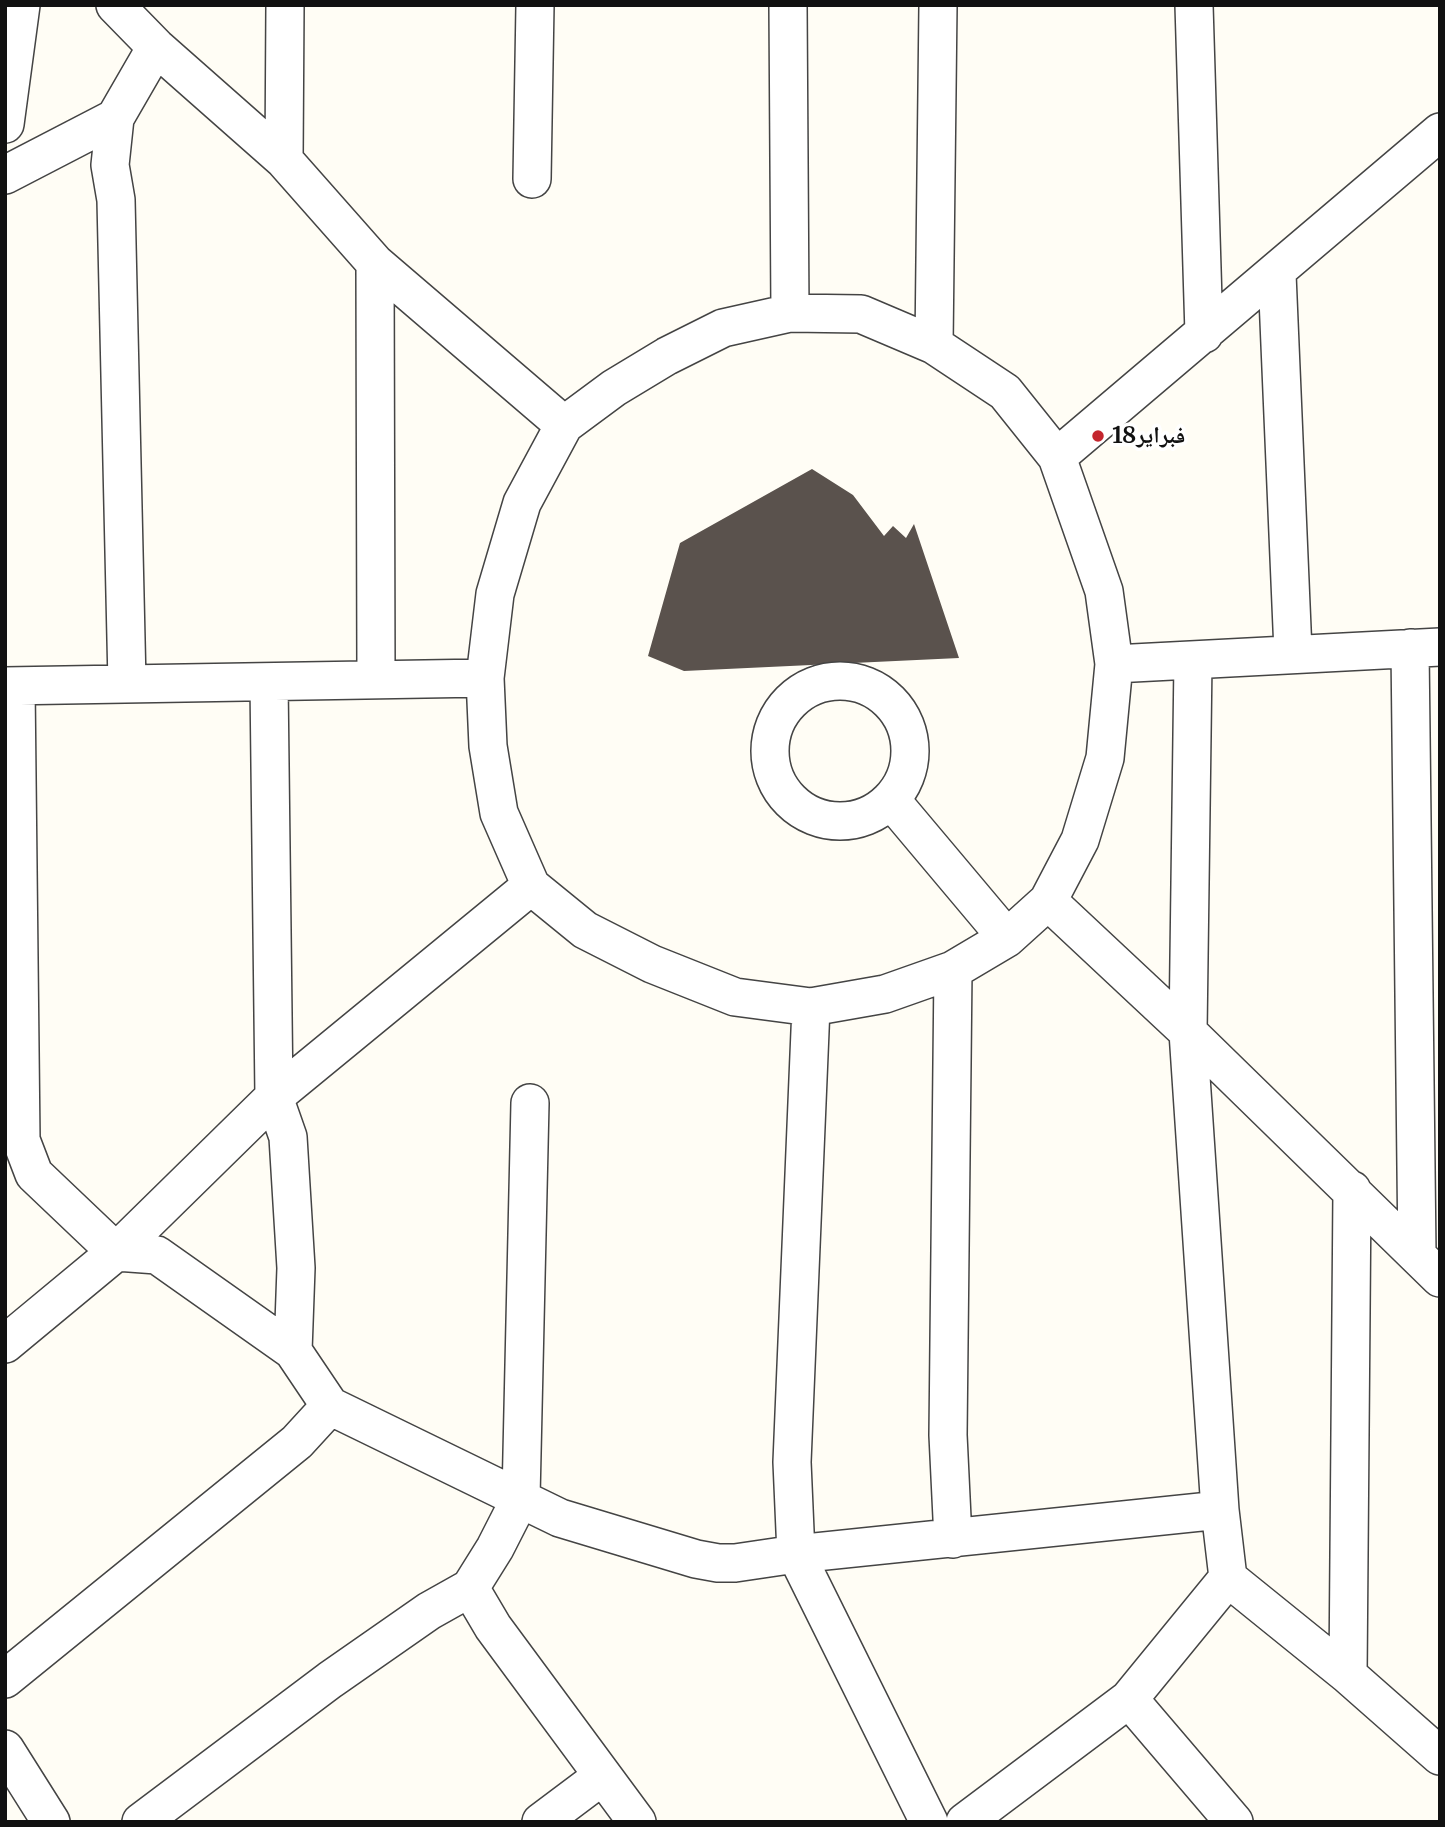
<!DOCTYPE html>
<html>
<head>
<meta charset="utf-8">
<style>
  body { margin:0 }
  #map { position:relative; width:1445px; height:1827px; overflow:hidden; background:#fffdf5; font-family:Merriweather,serif }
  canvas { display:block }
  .frame { position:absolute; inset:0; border:7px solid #111; pointer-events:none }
</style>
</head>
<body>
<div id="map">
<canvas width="1445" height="1827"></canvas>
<div class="frame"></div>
</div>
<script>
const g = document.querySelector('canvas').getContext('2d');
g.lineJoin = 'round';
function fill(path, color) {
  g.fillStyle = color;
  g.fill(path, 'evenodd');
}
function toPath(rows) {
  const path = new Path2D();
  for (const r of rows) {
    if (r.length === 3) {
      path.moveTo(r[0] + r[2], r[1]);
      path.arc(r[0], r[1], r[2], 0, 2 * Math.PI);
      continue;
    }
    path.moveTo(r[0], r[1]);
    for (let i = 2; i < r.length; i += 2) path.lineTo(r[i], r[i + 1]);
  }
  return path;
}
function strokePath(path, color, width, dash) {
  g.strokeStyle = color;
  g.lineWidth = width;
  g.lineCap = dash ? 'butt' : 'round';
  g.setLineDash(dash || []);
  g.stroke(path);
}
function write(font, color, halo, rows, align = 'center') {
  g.font = font + ' Merriweather,"Noto Naskh Arabic",serif';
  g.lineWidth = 7;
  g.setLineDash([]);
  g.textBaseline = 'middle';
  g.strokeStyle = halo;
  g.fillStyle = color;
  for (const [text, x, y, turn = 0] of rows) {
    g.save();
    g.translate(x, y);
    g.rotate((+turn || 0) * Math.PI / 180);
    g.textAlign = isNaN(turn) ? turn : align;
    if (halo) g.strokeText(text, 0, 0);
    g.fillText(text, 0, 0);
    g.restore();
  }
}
fill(toPath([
  [812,469,853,495,884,536,893,526,906,538,914,524,959,658,684,671,648,656,680,543]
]), '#5a524d');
const minor = toPath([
  [115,5,156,47,284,160,375,263,564,425],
  [788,5,790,313],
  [1194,5,1204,334],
  [5,124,21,5],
  [284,160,285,5],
  [5,175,115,118],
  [532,179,535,5],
  [375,263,376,678],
  [1277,274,1293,652],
  [790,313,861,314,934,345,1005,392,1057,457,1104,591,1114,664,1105,758,1080,840,1048,901,1007,938,953,970,885,994,811,1007,735,997,652,964,585,930,531,886,499,813,488,746,485,678,495,594,522,503,564,425,614,388,667,356,723,328,790,313],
  [934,345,938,5],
  [1057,457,1440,132],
  [1410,648,1417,1254],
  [1114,664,1440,647],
  [840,751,70],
  [269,682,274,1097,288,1137,296,1268,293,1351],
  [127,683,116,200,110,165,115,118,156,47],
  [5,686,485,678],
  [16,686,21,1140,34,1174,116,1252,157,1255,293,1351,330,1406,560,1518,696,1559,718,1563,735,1563,796,1554,1220,1510],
  [891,800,1007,938],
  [1048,901,1188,1032,1440,1278],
  [811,1007,792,1462,796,1554,929,1822],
  [5,1344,116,1252,274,1097,531,886],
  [953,1539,948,1435,953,970],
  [1228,1578,1348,1675,1440,1756],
  [470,1588,493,1627,637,1822],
  [1348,1675,1352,1190],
  [5,1679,297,1442,330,1406],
  [1129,1699,1234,1822],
  [5,1749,51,1822],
  [141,1822,330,1680,429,1611,470,1588,495,1548,521,1497,530,1103],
  [541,1822,601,1777],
  [965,1822,1129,1699,1228,1578,1220,1510,1188,1032,1193,661]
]);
strokePath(minor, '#444', 40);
strokePath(minor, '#fff', 37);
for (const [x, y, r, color] of [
  [1098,436,7,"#c4262e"]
]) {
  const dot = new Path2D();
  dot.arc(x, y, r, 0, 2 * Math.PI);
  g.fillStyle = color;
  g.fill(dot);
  strokePath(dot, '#fff', 2.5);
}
write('bold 23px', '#111', '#fff', [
  ["18فبراير",1112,436]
], 'left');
</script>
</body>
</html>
